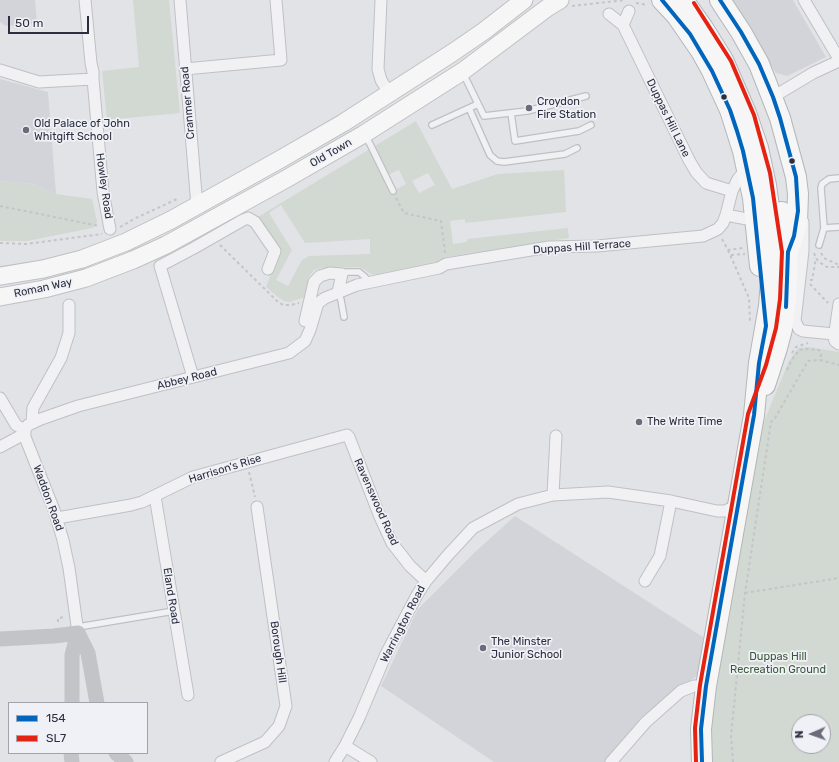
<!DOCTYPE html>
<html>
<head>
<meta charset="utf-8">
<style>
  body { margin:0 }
  #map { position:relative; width:839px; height:762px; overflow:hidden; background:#e2e3e6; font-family:Rubik,sans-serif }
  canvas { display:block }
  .legend { position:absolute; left:8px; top:702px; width:140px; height:52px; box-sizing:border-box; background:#f0f1f6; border:1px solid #a1a3ac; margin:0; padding:5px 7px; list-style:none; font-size:12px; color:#2a2e3e }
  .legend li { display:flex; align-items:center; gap:8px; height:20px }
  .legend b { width:20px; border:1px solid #a1a3ac }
  .north { position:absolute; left:791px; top:714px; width:40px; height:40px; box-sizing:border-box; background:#f0f1f6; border:1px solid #a1a3ac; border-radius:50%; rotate:268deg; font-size:11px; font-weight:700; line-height:16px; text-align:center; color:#2a2e3e }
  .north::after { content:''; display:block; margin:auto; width:14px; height:18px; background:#6a6d79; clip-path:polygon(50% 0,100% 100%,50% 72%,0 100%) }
  .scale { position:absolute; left:8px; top:16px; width:81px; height:18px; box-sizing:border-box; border:2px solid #2a2e3e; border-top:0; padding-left:5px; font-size:12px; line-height:14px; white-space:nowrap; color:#2a2e3e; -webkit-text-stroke:3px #f0f1f6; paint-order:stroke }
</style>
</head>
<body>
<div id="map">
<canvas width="839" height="762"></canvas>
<ul class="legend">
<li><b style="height:5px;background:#0065bd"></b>154</li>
<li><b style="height:5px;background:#e42313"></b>SL7</li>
</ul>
<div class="north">N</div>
<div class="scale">50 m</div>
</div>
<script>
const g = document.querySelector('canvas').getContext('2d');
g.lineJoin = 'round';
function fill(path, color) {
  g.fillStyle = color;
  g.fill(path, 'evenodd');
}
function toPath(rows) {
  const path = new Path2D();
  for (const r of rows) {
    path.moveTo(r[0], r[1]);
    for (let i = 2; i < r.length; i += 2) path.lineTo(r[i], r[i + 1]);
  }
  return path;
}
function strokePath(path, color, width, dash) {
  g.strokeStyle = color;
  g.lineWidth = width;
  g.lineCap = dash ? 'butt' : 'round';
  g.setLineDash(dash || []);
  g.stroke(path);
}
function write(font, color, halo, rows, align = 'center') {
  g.font = font + ' Rubik,sans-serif';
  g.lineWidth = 3.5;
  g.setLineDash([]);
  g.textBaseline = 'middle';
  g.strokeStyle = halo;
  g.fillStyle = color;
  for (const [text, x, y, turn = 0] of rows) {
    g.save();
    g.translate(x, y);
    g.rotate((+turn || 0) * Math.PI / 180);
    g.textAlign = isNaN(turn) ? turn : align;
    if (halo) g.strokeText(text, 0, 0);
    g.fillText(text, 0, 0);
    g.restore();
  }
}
fill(toPath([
  [0,0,35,0,37,24,6,26,0,22],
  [732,0,793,0,826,57,787,76,776,73],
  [0,79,48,92,56,194,32,184,0,181],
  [515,516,706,639,698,675,641,718,605,762,494,762,381,686,418,609,475,552]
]), '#d3d4da');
fill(toPath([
  [133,0,169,0,180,113,107,120,102,71,139,67],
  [416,121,452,189,498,174,564,170,566,212,465,223,465,219,450,221,453,244,467,242,467,239,568,228,569,238,445,257,437,265,380,275,371,274,365,270,359,267,321,268,314,270,309,277,305,297,290,302,284,301,278,297,266,287,280,251,258,217],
  [399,170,406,184,393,191,385,176],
  [428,173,435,185,419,193,412,181],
  [281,205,305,243,370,239,370,254,309,256,302,260,288,286,276,280,292,250,269,213],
  [0,181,32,184,56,194,92,199,97,221,96,225,92,228,27,241,0,241],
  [809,347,839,352,839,762,709,762,707,729,762,426,789,361,798,348],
  [799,722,823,722,823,746,799,746]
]), '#d1d9d2');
const lane = toPath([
  [463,73,484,116,527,111,586,96],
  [469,108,490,155,497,161,504,162,565,154,577,148],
  [511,113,515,141,579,131,591,125],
  [432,125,478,104],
  [365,136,370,144,393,191],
  [824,228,839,227],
  [819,245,824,228,821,188,822,184,829,179,839,178],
  [342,274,347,272,359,272,365,277,368,283],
  [338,292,341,300,344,317],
  [78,627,174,611]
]);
const street = toPath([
  [85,0,91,63,93,72,93,79,103,192,110,229],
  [180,0,197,206],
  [381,0,378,69,381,80,389,93],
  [804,0,839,59],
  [629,11,623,25,689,160,696,172,706,183,732,191],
  [609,14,623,25],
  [185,69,281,60,276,0],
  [0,70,39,82,93,79],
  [773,97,813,73,839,61],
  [726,215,747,219,757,225],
  [803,222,803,251,795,321,799,329,803,331,834,334],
  [839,304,834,338,835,341,839,344],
  [305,321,314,282,320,276,330,273,342,274,338,292],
  [193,377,160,266,194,248,243,220,248,218,255,222,275,251,268,269],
  [0,398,16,425,25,430],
  [32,422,33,408,61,358,69,333,69,305],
  [0,447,24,434],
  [553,495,556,436],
  [155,496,188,695],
  [57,518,131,505,142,502,193,477,347,435,349,437,380,517,392,543,410,566,426,581],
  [645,581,660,556,671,501],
  [78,633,69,568,63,540,54,510,25,437,25,430,28,425,41,419,78,406,289,353,305,341,310,330,318,303,325,298,357,285,439,268,446,264,549,247,597,246,703,236,718,229,723,223,726,215,732,191,738,179,742,174,748,171],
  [345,746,371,762],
  [221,762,265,742,279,726,286,706,257,507],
  [335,762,345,746,359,718,386,654,417,595,426,581,448,555,473,528,518,504,553,495,608,492,671,501,717,511,725,511,738,505],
  [611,762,646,722,681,691,694,686,706,686]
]);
const primary = toPath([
  [0,276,43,269,82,259,126,242,171,220,279,160,343,123,452,53,484,31,524,0],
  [0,297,44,289,86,278,133,260,166,245,286,179,364,134,463,71,547,8,560,0]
]);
const highway = toPath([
  [662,0,677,16,701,51,712,71,730,110,743,151,753,198,760,266],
  [683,0,703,28,723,60,746,113,758,148,766,185,771,222,773,256,769,306,759,363,754,415,706,686,701,729,702,762],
  [720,0,741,32,759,64,780,118,796,177,798,194,797,223,791,244],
  [765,385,777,348,782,329,786,300,788,252,782,212]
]);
strokePath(lane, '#bfc0c3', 8);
strokePath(street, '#bfc0c3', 13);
strokePath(primary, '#bfc0c4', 19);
strokePath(highway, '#b4b6ba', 22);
strokePath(toPath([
  [636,3,648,5],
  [572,6,625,0],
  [396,198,404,213,441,221,445,253],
  [0,206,99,226],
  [120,227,134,219,177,199],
  [722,239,728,250,743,248],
  [0,243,26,244,102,234],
  [220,245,277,301,283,305,291,305,299,303],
  [728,250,749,298,750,322],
  [814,253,816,258,819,262,827,267,839,267],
  [821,253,824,258,839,265],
  [731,255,745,254],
  [810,280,812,280,816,258],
  [810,284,828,303],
  [792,353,796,347,808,343],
  [787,370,791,361,799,350,806,349,819,350,821,355,820,360,839,365],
  [249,472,255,497],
  [745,593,839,578],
  [58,622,58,618,65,617],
  [733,762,731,736,745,593,771,422,775,418,808,361,820,360]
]), '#c4c4c9', 2, [3, 3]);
strokePath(lane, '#f1f1f4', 5.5);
strokePath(street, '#f1f1f4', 11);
strokePath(toPath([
  [78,633,88,653,97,703],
  [0,639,54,636,78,633],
  [72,703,72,655,78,633],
  [71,753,72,762],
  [116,753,126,762]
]), '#c3c4c8', 15);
strokePath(primary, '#f6f6f6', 17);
strokePath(highway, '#f6f6f6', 20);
strokePath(toPath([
  [662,0,690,34,712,71,730,110,737,131,743,151,753,198,766,326,759,363,754,415,706,686,701,729,702,762],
  [720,0,741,32,759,64,773,97,780,118,796,177,798,211,794,236,788,252,786,307]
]), '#0065bd', 4);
strokePath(toPath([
  [694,3,731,61,754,115,770,173,782,252,780,299,776,328,766,365,748,414,700,685,695,728,696,762]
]), '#e42313', 4);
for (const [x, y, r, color] of [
  [724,97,3.5,"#2a2e3e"],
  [529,108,4,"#6a6d79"],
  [26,130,4,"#6a6d79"],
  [792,161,3.5,"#2a2e3e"],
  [639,422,4,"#6a6d79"],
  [483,648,4,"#6a6d79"]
]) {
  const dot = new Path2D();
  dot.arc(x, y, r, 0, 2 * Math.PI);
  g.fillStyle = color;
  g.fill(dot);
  strokePath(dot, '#f0f1f6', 1.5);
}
write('11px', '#2a2e3e', '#f0f1f6', [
  ["Croydon",537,102],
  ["Fire Station",537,115],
  ["Old Palace of John",34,124],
  ["Whitgift School",34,137],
  ["The Write Time",647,422],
  ["The Minster",491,642],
  ["Junior School",491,655]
], 'left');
write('11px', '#2a2e3e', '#f0f1f6', [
  ["Cranmer Road",188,103,-95],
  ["Duppas Hill Lane",668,118,64],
  ["Old Town",331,153,-30],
  ["Howley Road",104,186,82],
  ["Duppas Hill Terrace",582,247,-4],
  ["Roman Way",43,288,-12],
  ["Abbey Road",187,379,-14],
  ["Harrison's Rise",225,469,-17],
  ["Waddon Road",48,498,70],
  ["Ravenswood Road",376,502,66],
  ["Eland Road",171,596,81],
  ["Warrington Road",403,624,-63],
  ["Borough Hill",278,652,82]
]);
write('11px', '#395939', '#f0f1f6', [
  ["Duppas Hill",778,657],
  ["Recreation Ground",778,670]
]);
</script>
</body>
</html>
